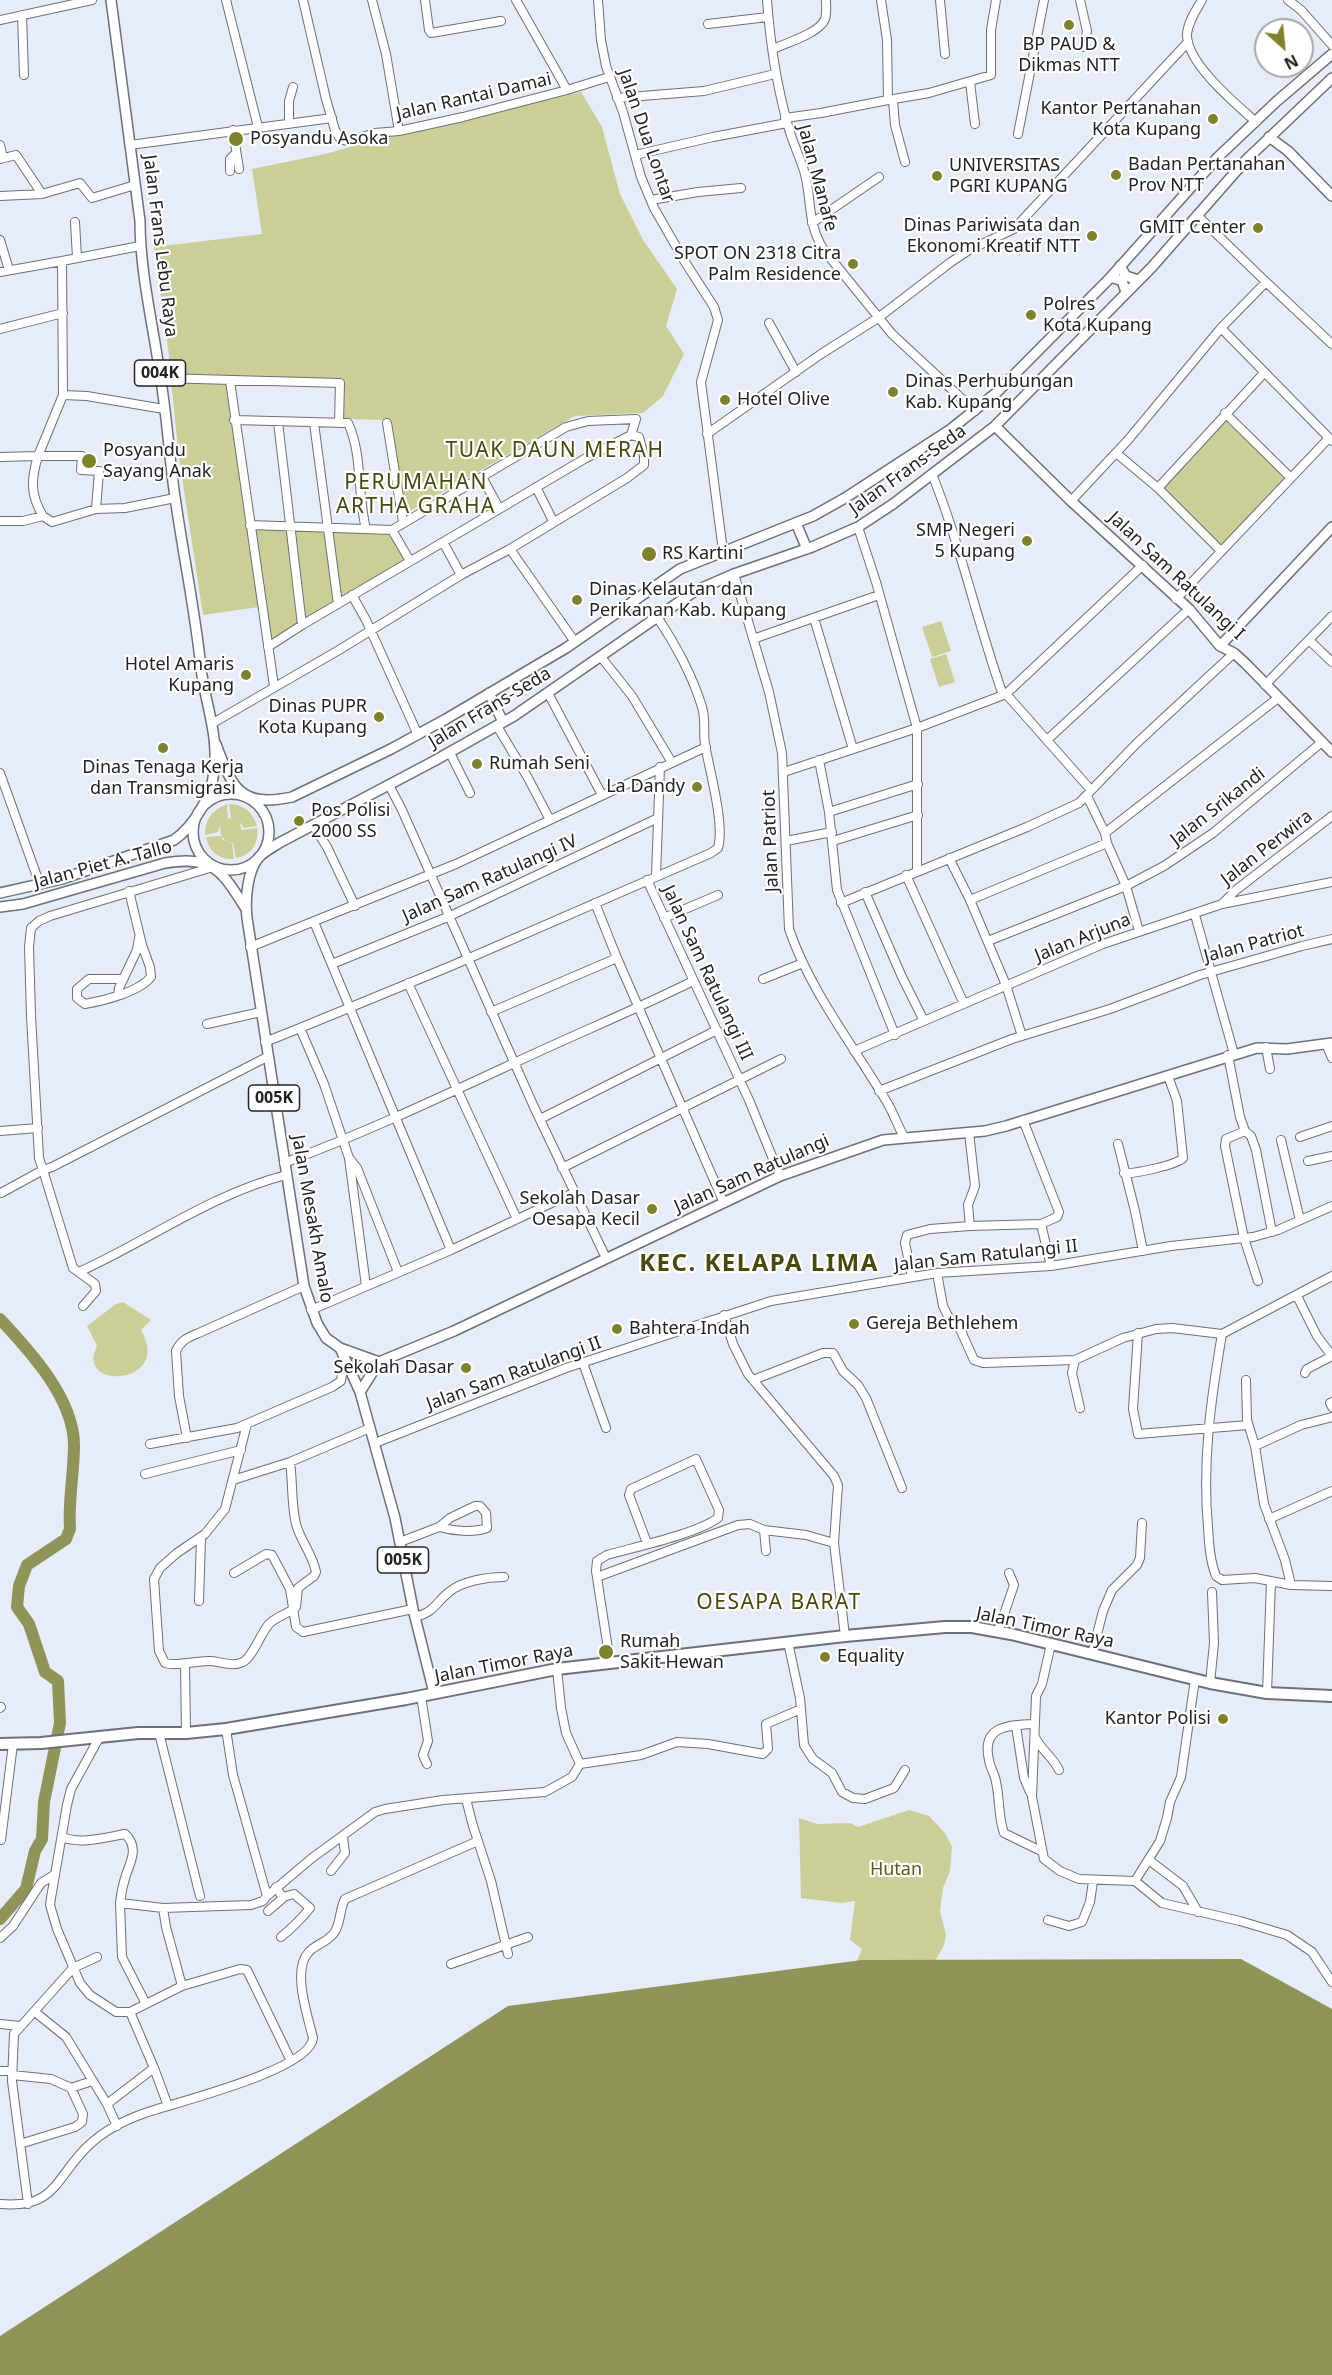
<!DOCTYPE html>
<style>
body{margin:0}
#map{position:relative;width:1332px;height:2375px;overflow:hidden;background:#e7ecf9;font-family:"Noto Sans",sans-serif}
canvas{display:block}
.north{position:absolute;left:1254px;top:18px;width:60px;height:60px;box-sizing:border-box;background:#fff;border:2px solid #a6a7a9;border-radius:50%;rotate:153deg;font-size:16px;font-weight:700;line-height:24px;text-align:center;color:#212327}
.north::after{content:'';display:block;margin:auto;width:21px;height:27px;background:#7e822d;clip-path:polygon(50% 0,100% 100%,50% 72%,0 100%)}
</style>
<div id="map">
<canvas width="1332" height="2375"></canvas>
<div class="north">N</div>
</div>
<script>
const g = document.querySelector('canvas').getContext('2d');
g.lineJoin = 'round';
function paint(path, color) { g.fillStyle = color; g.fill(path, 'evenodd'); }
function trace(path, color, width, dash) { g.strokeStyle = color; g.lineWidth = width; g.lineCap = dash ? 'butt' : 'round'; g.setLineDash(dash || []); g.stroke(path); }
function drawText(font, color, halo, rows, align = 'center') {
  g.font = font + ' "Noto Sans",sans-serif'; g.lineWidth = 4.5; g.setLineDash([]); g.textBaseline = 'middle'; g.strokeStyle = halo; g.fillStyle = color; for (const [text, x, y, turn = 0] of rows) {
    g.save(); g.translate(x, y); g.rotate((+turn || 0) * Math.PI / 180); g.textAlign = isNaN(turn) ? turn : align; if (halo) g.strokeText(text, 0, 0); g.fillText(text, 0, 0); g.restore();
  }
}
paint(new Path2D(`
 M581,92l21,35 18,67 23,46 34,49 -11,37 18,28 -21,42 -20,17 -68,3 -170,98 -16,-94 -46,-1 -1,-37 -170,-5 -18,-130 108,-13 -10,-65 73,-15 75,-21z
 M171,381l56,2 32,224 -56,8 -24,-157z
 M1222,417l63,61 -67,70 -61,-58z
 M252,527l138,5 15,29 -135,80z
 M941,621l10,30 -19,6 -10,-30z
 M946,654l9,28 -16,5 -9,-28z
 M227,804l1,15 3,-1 -2,-14c15,1 23,7 28,22l-13,2 -5,-7 3,9 15,-2c2,15 -5,27 -21,30l-3,-15 -7,-2 -5,-5 2,4 9,3 2,16c-15,1 -25,-7 -28,-22l15,-1 -1,-10 -2,6 -13,3c0,-16 7,-25 22,-31z
 M123,1302l28,18 -10,10c32,56 -67,61 -44,16l-10,-20 29,-22z
 M909,1810l20,6 15,16 8,14 -2,25 -7,17 -3,23 6,24 -2,10 -16,29h-77l11,-25 -12,-9 5,-39 -13,2 -41,-5 -2,-80 18,6 33,-1 8,4z`), '#cacf98');
paint(new Path2D(`
 M1241,1959l91,50v366h-1332v-39l508,-330 354,-46z`), '#8f9458');
trace(new Path2D(`
 M0,1319c30,32 74,80 74,126 0,28 -6,56 -4,84l-4,10 -39,26 -8,21 -2,21 12,17 16,48 13,9 2,42 -16,79 -2,37 -7,12 -9,38 -26,30`), '#8f9458', 12);
const minor = new Path2D(`
 M226,0l32,127
 M303,0l23,99 9,31 4,7 5,3 5,1 26,-8 24,-2 64,-14 104,-27
 M372,0l14,54 13,77
 M425,0l4,30 2,3 70,-12
 M516,0l51,90 42,-13
 M598,0l3,40 5,26 17,46 18,65 13,31 31,54 29,45 4,13 -17,62 22,169
 M767,0c3,41 9,82 20,122 4,18 13,34 18,52 7,29 2,47 18,75l69,85 83,77
 M940,0l5,54
 M1080,0l7,31 -3,16
 M1202,0c-6,10 -14,22 -15,34 -1,29 49,70 69,88
 M1288,0l13,10 31,35
 M22,15l2,60
 M0,20l92,-20
 M708,24l60,-7
 M773,49c13,-6 47,-16 52,-30 2,-6 1,-13 1,-19
 M970,82l5,42
 M617,98l87,-7 71,-17
 M888,100l41,-7 62,-18v-45l5,-30
 M893,100l2,25 10,37
 M785,118l36,-5 67,-13 -1,-60 -6,-40
 M289,124v-23l4,-14
 M233,130l6,39
 M1018,134l26,-134
 M0,145l3,13
 M130,145l202,-27
 M635,155l78,-18 74,-14
 M0,159l16,-4 26,39
 M230,171v-12l6,-6
 M0,196l42,-2 38,-11 12,15 43,-13
 M651,200l47,-8 43,-4
 M1197,215l69,67
 M75,222l2,36
 M812,223l67,-46
 M0,240l9,30
 M0,272l62,-11
 M769,323l27,49
 M1221,328l45,-46 66,62
 M0,329l63,-16
 M161,378l179,5 -1,40
 M230,381l44,305
 M63,395l-1,-134 78,-15
 M1225,413l65,64
 M234,420l114,3c15,32 9,71 18,106
 M278,422l24,203
 M314,423l24,181
 M387,423l16,99
 M707,434l114,-80 57,-36 73,-56 18,-12 45,-21 174,-187
 M1116,453l42,35 63,63
 M0,457l38,-1 25,-61 24,1 77,13
 M932,474c29,72 45,148 71,221
 M482,477l17,31
 M536,487l17,34
 M1158,488l106,-115
 M1071,501l57,-61 93,-112 111,113
 M43,516c-13,-21 -12,-37 -5,-60h44l-1,14 18,1 -3,38
 M0,521h23l20,-5 9,6 44,-13 29,-1 50,-10
 M250,525l142,5 174,-103 22,-6 48,-2 -5,16
 M858,527l18,55 41,146v143
 M392,530l18,31
 M443,542l18,33
 M510,549l65,93
 M734,574l35,118 13,61 7,176c22,64 65,117 99,175 6,11 10,22 16,33
 M352,595l14,25 52,115
 M1176,599l153,-161
 M814,618l39,131
 M753,639l126,-44
 M1309,640l23,22
 M601,657l31,39 39,65
 M1265,685l67,-69
 M548,693l54,102
 M1006,694l85,96
 M213,723l126,-73 122,-75 49,-26 117,-71 17,-13v-9l-5,-19 -8,-2 -45,23 -284,167 -34,22
 M497,726l31,52 22,42
 M1047,740l142,-131
 M450,753l20,40
 M819,760l10,52 8,78 58,145
 M784,772l133,-44 89,-34 137,-129
 M0,773l40,112
 M389,785l13,25 132,297 72,151
 M1087,796l18,37 2,10 19,43 13,45
 M829,812l89,-28
 M313,825l14,22 28,59
 M1105,833l173,-135
 M786,841l46,-9
 M833,841l85,-26
 M949,858l21,42
 M213,867l-163,49 -11,5 -8,7 -2,19 2,69 8,142 4,12 9,-3 215,-110
 M906,875l58,129
 M656,876l4,-109
 M647,880l102,220 31,76
 M865,892l37,85 22,44
 M595,903l22,55 107,245
 M841,903l186,-76 52,-24 58,-60 97,-90
 M1223,903l13,-13 96,-74
 M1195,915l39,139
 M664,918l54,-23
 M314,922l137,328
 M988,941l138,-55 38,-20 49,-33 109,-91
 M250,947l206,-83 250,-117
 M332,964l118,-48 208,-98
 M123,979h-34l-12,10v9l8,6c18,-3 54,-12 66,-27l-1,-10 -8,-22 -13,-54
 M763,979l40,-16
 M408,983l109,236
 M118,995l1,-7 18,-38 2,-12
 M491,1012l126,-54
 M207,1024l54,-12
 M1022,1036l-16,-51 -36,-85 137,-57
 M265,1042l35,-14
 M1326,1044l6,14
 M1266,1047l4,22
 M854,1051l249,-107 119,-40 110,-22
 M1228,1055l12,62 5,14 6,5 5,14 16,82
 M879,1091l133,-52 98,-30 90,-34 102,-29 30,-7
 M540,1119l177,-89
 M1023,1120l36,92 -2,5 -16,7
 M0,1131l38,-3
 M1245,1131l-19,8 -1,7 19,92 14,43
 M1300,1137l32,-11
 M1281,1140l19,80
 M1118,1144l17,67 8,40
 M350,1159l7,9 41,104
 M1308,1161l24,-5
 M284,1163c83,-31 163,-69 243,-106 56,-26 112,-49 166,-76
 M562,1168l219,-109
 M1124,1173c11,1 52,-8 59,-15l-6,-57 -9,-25
 M1,1193l42,-23 30,98 22,16 1,7 -13,15
 M970,1226l71,-2 10,42
 M81,1271c68,-31 131,-77 205,-96
 M937,1273l6,33 7,14 10,9 14,31 9,3 92,-3 48,-22 33,-9 16,-1 50,6 110,-58
 M912,1277l-7,-34 2,-8 23,-6 40,-3 -2,-21 7,-19 -6,-54
 M366,1286l-17,-128 -25,-74 -24,-56 151,-62 260,-113 7,-5c7,-24 -9,-79 -13,-104 -2,-13 1,-24 -3,-37 -9,-30 -27,-64 -45,-90
 M1297,1296l20,40 15,20
 M311,1310l140,-60 122,-57
 M724,1315l9,29 15,30 86,102 4,9 -4,58 11,93
 M1138,1333l-5,76 5,25 110,-9
 M1222,1334c-11,65 -20,127 -14,193 1,16 2,34 8,49l6,4 33,-2 36,7 41,1
 M1075,1360l-3,13 8,35
 M583,1363l23,65
 M1305,1373l2,-4 25,-13
 M753,1380l70,-27h10l10,18 15,14 8,13 36,90
 M1246,1380l1,40 8,26 9,58 21,56 6,25
 M1332,1402l-2,1 2,4
 M247,1424l-22,85 -20,25 -28,19 -17,15 -6,11 5,72 6,12c16,4 31,-3 46,-2 11,1 22,6 32,1 9,-4 18,-29 26,-38 8,-8 19,-10 27,-17l2,-19 16,-12 2,-4c-3,-17 -16,-32 -20,-48 -5,-21 -3,-41 -6,-62
 M187,1438l-8,-42 -3,-45c5,-12 14,-14 25,-19l103,-46
 M375,1443l191,-75 205,-67 166,-28 114,-7 120,-20 82,-9 25,-7 54,-24
 M150,1444l87,-16 95,-41 9,-6 3,-20
 M1255,1446l46,-21 31,-8
 M145,1474l96,-24
 M233,1480l57,-18 80,-34
 M1269,1519l63,-28
 M400,1542l39,-15 11,-9 25,-12h5l6,7 1,15c-14,5 -34,3 -48,-1
 M766,1551l-2,-21 42,5 28,8
 M234,1573l32,-19 6,1 18,34 6,38 7,5 110,-23
 M597,1577l141,-52 12,-1 14,6
 M199,1601l2,-63
 M415,1617c20,-5 20,-14 34,-25 13,-11 38,-15 55,-15
 M998,1632l16,-47 -5,-12
 M788,1642l12,56 4,47 9,14 19,14 10,19 11,6 12,1 29,-11 11,-18
 M1051,1644l-9,40 -6,12 -4,101 12,62 16,12 19,8 56,2 27,22 78,18 47,14 25,17 20,30
 M1092,1654l11,-43 9,-21 25,-25 3,-7 2,-35
 M610,1662l-14,-91 1,-10 10,-6c28,-8 89,-21 111,-37l1,-8 -23,-51 -65,30 -2,6 18,48
 M185,1664l1,69
 M1210,1683l4,-40 -2,-51
 M1267,1693l4,-112
 M421,1696l7,45 -5,14 4,9
 M0,1708l1,-1
 M1034,1724c-26,1 -53,2 -45,36 1,8 6,14 7,22 4,17 2,35 8,51l37,18
 M1016,1726l8,52 6,14
 M159,1733l41,163
 M1035,1737c6,13 18,20 24,33
 M99,1738l-28,51 -4,16 -16,93 -1,7 7,24 23,54 10,12 26,17h14l52,-26 -16,-59 -3,-19
 M580,1764l61,-9 36,-13 31,2 55,10 5,-5 -2,-25 35,-15
 M466,1799l7,27 18,55 17,73
 M62,1837c19,8 45,0 63,-3 14,13 6,27 1,41 -3,9 -5,19 -6,28l43,5 88,-3 12,-4 4,-5 -34,-121 -7,-46
 M1,1840l12,-96
 M1149,1860l34,26 15,26
 M331,1871l14,-18 -2,-16
 M1135,1881l25,-40 7,-23 3,-16 11,-25 14,-98
 M267,1896l45,-38 63,-46 10,-3 58,-9 102,-8 27,-15 8,-13 -14,-31 -5,-25 -4,-39
 M120,1903l2,54 24,47
 M268,1911l15,-13 -7,-11
 M1048,1920l21,6 13,-4 8,-20 3,-21
 M281,1937c11,-9 21,-19 29,-29l-16,-14 -11,3
 M0,1938l13,-12 28,-43 13,-8
 M451,1964l77,-27
 M182,1986l58,-17 7,1 44,91
 M35,2012l31,25 41,67 47,-36 -24,-56
 M0,2024l20,2
 M154,2068l14,38
 M0,2071h12
 M12,2075l39,4 20,9 21,-7
 M107,2104l10,22
 M20,2144l55,-17 7,-5 1,-8 -12,-26
 M0,2204c57,5 54,-26 89,-59 16,-15 36,-25 56,-32 28,-10 166,-43 168,-75 -5,-21 -21,-67 -5,-85 7,-9 19,-10 26,-20 7,-9 5,-23 11,-34l133,-58
 M28,2204l-16,-123 2,-47 59,-66 24,-11`);
const major = new Path2D(`
 M1269,137l19,14 44,45
 M1120,266l6,10 12,4
 M1110,278h4l8,3 4,11
 M995,426l76,75 118,108 31,37 14,7 12,11 86,88
 M796,523l11,26
 M1220,646l112,-119
 M489,693l14,29
 M216,744c16,44 24,64 76,53l99,-48 55,-30 120,-71 114,-79 133,-53 32,-18 106,-69 45,-36 114,-115 108,-121 59,-56 55,-47
 M193 832a38 38 0 1 1 76 0a38 38 0 1 1-76 0Z
 M0,893l62,-14 112,-39c20,-14 38,-44 40,-69 5,-36 -9,-68 -13,-103 -6,-58 -18,-114 -26,-171 -6,-41 -8,-82 -15,-122 -7,-51 -20,-102 -20,-154l-29,-221
 M0,907l23,-3 142,-41c48,-8 57,8 81,46
 M340,1348l39,14
 M360,1392l19,-30 75,-31 326,-155 103,-36 102,-9 21,-5 251,-78 30,1 45,-6
 M434,1693l-21,-84 -18,-91 -35,-126 -20,-44 -14,-10 -9,-15 -13,-37 -57,-368c-2,-18 0,-47 12,-61 5,-5 14,-10 20,-14l155,-82 80,-45 181,-125 39,-17 78,-27 46,-20 35,-23 102,-78 157,-159 94,-107 86,-82`);
const highway = new Path2D(`
 M0,1744l41,-1 97,-10h48l40,-4 180,-30 151,-30 288,-33 100,-9h27l39,7 199,49 57,10 65,3`);
trace(minor, '#6b707a', 10);
trace(major, '#6b707a', 12);
trace(highway, '#6b707a', 14);
trace(minor, '#fff', 8);
trace(major, '#fff', 9);
trace(highway, '#fff', 10);
for (const [x, y, r, color] of [
 [1069,25,6,"#7e822d"],
 [1213,119,6,"#7e822d"],
 [236,139,8,"#7e822d"],
 [1116,175,6,"#7e822d"],
 [937,176,6,"#7e822d"],
 [1258,228,6,"#7e822d"],
 [1092,236,6,"#7e822d"],
 [853,264,6,"#7e822d"],
 [1031,315,6,"#7e822d"],
 [893,392,6,"#7e822d"],
 [725,400,6,"#7e822d"],
 [89,461,8,"#7e822d"],
 [1027,541,6,"#7e822d"],
 [649,554,8,"#7e822d"],
 [577,600,6,"#7e822d"],
 [246,675,6,"#7e822d"],
 [379,717,6,"#7e822d"],
 [163,748,6,"#7e822d"],
 [477,764,6,"#7e822d"],
 [697,787,6,"#7e822d"],
 [299,821,6,"#7e822d"],
 [652,1209,6,"#7e822d"],
 [854,1324,6,"#7e822d"],
 [617,1329,6,"#7e822d"],
 [466,1368,6,"#7e822d"],
 [606,1652,8,"#7e822d"],
 [825,1657,6,"#7e822d"],
 [1223,1719,6,"#7e822d"]
]) { const dot = new Path2D(); dot.arc(x, y, r, 0, 2 * Math.PI); g.fillStyle = color; g.fill(dot); trace(dot, '#fff', 2); }
for (const [x, y, w] of [
 [160,373,51],
 [274,1098,51],
 [403,1560,51]
]) { const box = new Path2D(); box.roundRect(x - w / 2, y - 13, w, 26, 4.5); g.fillStyle = '#fff'; g.fill(box); trace(box, '#212327', 1.5); }
drawText('bold 16px', '#212327', null, [
 ["004K",160,373],
 ["005K",274,1098],
 ["005K",403,1560]
]);
drawText('18px', '#212327', '#fff', [
 ["BP PAUD &",1069,45,"center"],
 ["Dikmas NTT",1069,66,"center"],
 ["Kantor Pertanahan",1201,109,"right"],
 ["Kota Kupang",1201,130,"right"],
 ["Posyandu Asoka",250,139],
 ["Badan Pertanahan",1128,165],
 ["Prov NTT",1128,186],
 ["UNIVERSITAS",949,166],
 ["PGRI KUPANG",949,187],
 ["Dinas Pariwisata dan",1080,226,"right"],
 ["Ekonomi Kreatif NTT",1080,247,"right"],
 ["GMIT Center",1246,228,"right"],
 ["SPOT ON 2318 Citra",841,254,"right"],
 ["Palm Residence",841,275,"right"],
 ["Polres",1043,305],
 ["Kota Kupang",1043,326],
 ["Dinas Perhubungan",905,382],
 ["Kab. Kupang",905,403],
 ["Hotel Olive",737,400],
 ["Posyandu",103,451],
 ["Sayang Anak",103,472],
 ["SMP Negeri",1015,531,"right"],
 ["5 Kupang",1015,552,"right"],
 ["RS Kartini",662,554],
 ["Dinas Kelautan dan",589,590],
 ["Perikanan Kab. Kupang",589,611],
 ["Hotel Amaris",234,665,"right"],
 ["Kupang",234,686,"right"],
 ["Dinas PUPR",367,707,"right"],
 ["Kota Kupang",367,728,"right"],
 ["Rumah Seni",489,764],
 ["Dinas Tenaga Kerja",163,768,"center"],
 ["dan Transmigrasi",163,789,"center"],
 ["La Dandy",685,787,"right"],
 ["Pos Polisi",311,811],
 ["2000 SS",311,832],
 ["Sekolah Dasar",640,1199,"right"],
 ["Oesapa Kecil",640,1220,"right"],
 ["Gereja Bethlehem",866,1324],
 ["Bahtera Indah",629,1329],
 ["Sekolah Dasar",454,1368,"right"],
 ["Rumah",620,1642],
 ["Sakit Hewan",620,1663],
 ["Equality",837,1657],
 ["Kantor Polisi",1211,1719,"right"]
], 'left');
drawText('18px', '#212327', '#fff', [
 ["Jalan Rantai Damai",474,97,-13],
 ["Jalan Dua Lontar",646,136,71],
 ["Jalan Manafe",817,178,75],
 ["Jalan Frans Lebu Raya",160,246,83],
 ["Jalan Frans-Seda",908,470,-36],
 ["Jalan Sam Ratulangi I",1176,576,43],
 ["Jalan Frans-Seda",490,708,-31],
 ["Jalan Srikandi",1218,807,-38],
 ["Jalan Patriot",771,841,-92],
 ["Jalan Perwira",1267,848,-38],
 ["Jalan Piet A. Tallo",103,865,-15],
 ["Jalan Sam Ratulangi IV",490,879,-24],
 ["Jalan Arjuna",1083,938,-22],
 ["Jalan Patriot",1254,944,-15],
 ["Jalan Sam Ratulangi III",707,973,65],
 ["Jalan Sam Ratulangi",752,1174,-24],
 ["Jalan Mesakh Amalo",312,1219,80],
 ["Jalan Sam Ratulangi II",986,1256,-6],
 ["Jalan Sam Ratulangi II",514,1374,-20],
 ["Jalan Timor Raya",1045,1628,12],
 ["Jalan Timor Raya",504,1664,-11]
]);
drawText('18px', '#585b16', '#fff', [
 ["Hutan",896,1870]
]);
g.letterSpacing = '1.5px';
drawText('21px', '#474a0c', '#fff', [
 ["TUAK DAUN MERAH",555,451],
 ["PERUMAHAN",416,483],
 ["ARTHA GRAHA",416,507],
 ["OESAPA BARAT",779,1603]
]);
g.letterSpacing = '0px';
g.letterSpacing = '1.5px';
drawText('bold 24px', '#474a0c', '#fff', [
 ["KEC. KELAPA LIMA",759,1264]
]);
g.letterSpacing = '0px';
</script>
